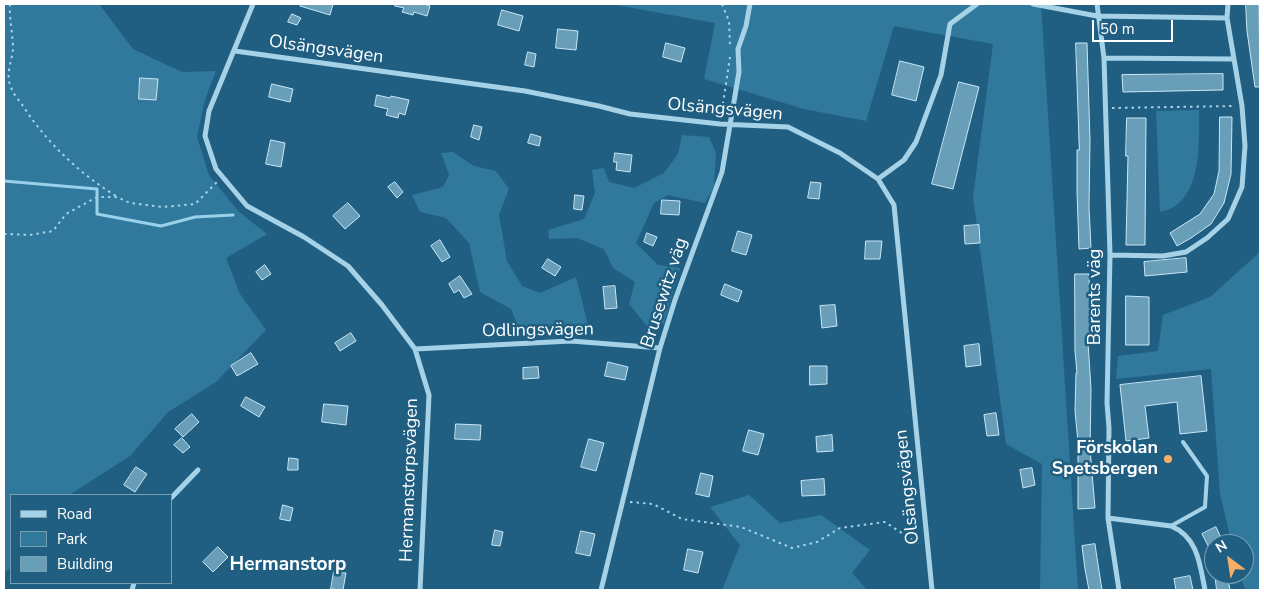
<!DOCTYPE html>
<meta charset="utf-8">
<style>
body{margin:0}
#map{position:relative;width:1264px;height:594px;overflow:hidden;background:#205f81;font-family:"Nunito Sans",sans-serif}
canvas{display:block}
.frame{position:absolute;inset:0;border:5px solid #fff;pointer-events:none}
.legend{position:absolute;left:10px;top:494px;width:162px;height:90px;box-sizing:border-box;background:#205f81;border:1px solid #799fb3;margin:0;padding:6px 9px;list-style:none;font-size:15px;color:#fff}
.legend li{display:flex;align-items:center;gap:10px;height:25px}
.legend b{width:25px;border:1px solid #799fb3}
.north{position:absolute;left:1204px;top:534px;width:50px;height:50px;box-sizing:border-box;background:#205f81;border:1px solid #799fb3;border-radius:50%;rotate:329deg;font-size:14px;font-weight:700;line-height:20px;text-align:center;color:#fff}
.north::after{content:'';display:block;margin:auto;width:18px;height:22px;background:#f6ae66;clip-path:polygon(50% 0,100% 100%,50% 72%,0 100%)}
.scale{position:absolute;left:1092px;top:20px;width:81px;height:22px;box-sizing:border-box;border:2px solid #fff;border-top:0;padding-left:6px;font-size:15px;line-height:18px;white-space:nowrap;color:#fff;-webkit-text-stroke:4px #205f81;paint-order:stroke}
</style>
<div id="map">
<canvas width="1264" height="594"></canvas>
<div class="frame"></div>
<ul class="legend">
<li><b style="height:6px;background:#a6d2e8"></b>Road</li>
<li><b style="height:14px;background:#30799d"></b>Park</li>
<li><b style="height:14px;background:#699eb9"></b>Building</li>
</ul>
<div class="north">N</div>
<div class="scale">50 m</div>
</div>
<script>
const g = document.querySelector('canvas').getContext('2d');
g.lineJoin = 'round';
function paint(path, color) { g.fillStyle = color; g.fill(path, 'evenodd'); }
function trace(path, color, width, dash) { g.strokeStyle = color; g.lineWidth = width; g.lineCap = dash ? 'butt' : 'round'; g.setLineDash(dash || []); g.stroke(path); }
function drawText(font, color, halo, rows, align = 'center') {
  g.font = font + ' "Nunito Sans",sans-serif'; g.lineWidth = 5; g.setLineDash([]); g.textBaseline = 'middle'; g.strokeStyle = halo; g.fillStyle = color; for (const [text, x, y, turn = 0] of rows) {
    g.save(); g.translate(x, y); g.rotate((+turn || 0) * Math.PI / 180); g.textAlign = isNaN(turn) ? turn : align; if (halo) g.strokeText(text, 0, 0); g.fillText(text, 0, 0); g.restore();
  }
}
paint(new Path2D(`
 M4,4h95l34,45 49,23 34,-1 -11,29 -8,37 12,38 29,36 29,23 -41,24 14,36 26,36 -50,52 -48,30 -38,44 -61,39h-58v73l-7,4z
 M611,4h430l37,586h-38l2,-126 -36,-20 -33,-247 20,-153 -99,-18 -28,95 -62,-12 -100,-30 11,-56z
 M1199,110c0,29 3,79 -25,97 -4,2 -10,4 -14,5l-4,-101z
 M682,135l27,2 7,16 -2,34 -9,16 -37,-8 -14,8 -18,40 22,22 22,3 -16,55 -11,10 -24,-29 6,-22 -22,-14 -9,-19 -27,-11 -28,1 -1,-9 36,-11 11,-26 -3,-23 12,-2 5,14 25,6 30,-15 14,-19z
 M453,152l21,14 22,5 13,18 -10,26 8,46 15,25 18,7 36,-16 12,48 -12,11 -54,-1 -11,-26 -31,-17 -11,-49 -23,-25 -26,-6 -8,-17 31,-8 6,-12 -8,-22z
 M1260,252v338h-15l-5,-16h4v-30h-12l-12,-50 -9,-125 -95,10 2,-23 40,-5 5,-36 47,-18z
 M749,495l31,28 41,-8 49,35 -18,23 15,17h-145l18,-45 -30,-38z`), '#30799d');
trace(new Path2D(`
 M4,181l93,8v25l64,12 34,-9 38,-2`), '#99d0ea', 3);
const building = new Path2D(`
 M301,4h32l-3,11 -30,-9z
 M396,4h28l6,2 -3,10 -13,-4 -1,3 -11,-3 2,-4 -9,-2z
 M1246,4h13l1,83h-5l-8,-56z
 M502,10l21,6 -4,15 -21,-6z
 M292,14l9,4 -4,7 -9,-3z
 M558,29l20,2 -2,19 -20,-2z
 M666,43l19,5 -4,14 -18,-5z
 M1076,43h11l3,97 -1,67 2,41 -12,1 -2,-57v-42h2z
 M528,52l8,2 -2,13 -9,-2z
 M900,61l24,6 -8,34 -24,-6z
 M1223,74v16l-100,2 -1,-17z
 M140,78l18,1 -2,21 -17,-1z
 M959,82l20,5 -26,102 -21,-5z
 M272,84l21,5 -3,13 -21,-5z
 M377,95l13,3 1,-2 18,4 -4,15 -6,-2 -1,5 -12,-3 2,-6 -13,-3z
 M1220,117h12l-1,57 -7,29 -13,21 -20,14 -14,8 -7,-13 30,-19 14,-20 5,-23z
 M1127,118h19l-1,127h-19l2,-89h-2z
 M474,125l8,2 -3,13 -8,-3z
 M531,134l10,3 -2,9 -11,-3z
 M271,140l14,3 -4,24 -15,-3z
 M615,153l17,2 -2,17 -14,-2 1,-8h-3z
 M395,182l8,10 -6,6 -9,-11z
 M811,182l10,1 -2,16 -11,-1z
 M575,195l9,1 -2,14 -8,-1z
 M662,200l18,1 -1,14 -18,-1z
 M348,203l12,13 -15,13 -12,-13z
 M979,225l1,18 -15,1 -1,-18z
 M738,231l14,4 -6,20 -14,-4z
 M647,233l10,4 -4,9 -9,-4z
 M440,240l10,17 -8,5 -11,-16z
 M866,241h16l-2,18h-15z
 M1186,258l1,14 -42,4 -1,-14z
 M548,259l13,8 -6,9 -13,-8z
 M265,265l6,9 -9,6 -6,-8z
 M1075,274h14l2,68h-3l3,47 -1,60 5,59 -17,1v-67l-3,-31 1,-38h1l-2,-22z
 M460,276l12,18 -8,4 -5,-8 -5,3 -5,-9z
 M725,284l17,7 -4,11 -17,-7z
 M615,286l2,22 -12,1 -2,-22z
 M1126,296l23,1v48h-23z
 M835,305l2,21 -15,2 -2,-22z
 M351,333l5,8 -16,10 -5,-8z
 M979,344l2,21 -15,2 -2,-21z
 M251,353l7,11 -21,12 -6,-10z
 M608,362l20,5 -3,13 -20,-4z
 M810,366h17v18l-17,1z
 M538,367l1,11 -16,1v-11z
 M1201,376l6,55 -27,3 -3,-32 -32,4 4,32 -23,3 -6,-56z
 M246,397l19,10 -6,10 -18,-11z
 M324,404l24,2 -2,19 -24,-3z
 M996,413l3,22 -12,1 -3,-21z
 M192,414l7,8 -16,15 -8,-8z
 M456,424l25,1 -1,15 -25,-1z
 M749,430l15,4 -6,21 -15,-4z
 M832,435l1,16 -16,1 -1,-15z
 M182,438l8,9 -7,6 -9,-8z
 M589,439l15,4 -8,28 -15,-4z
 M289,458l9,1v11h-10z
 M136,467l11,7 -12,18 -11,-7z
 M1032,468l3,17 -12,3 -3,-18z
 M701,473l12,3 -4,21 -13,-3z
 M824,479l1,16 -23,1 -1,-15z
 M283,505l10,3 -3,13 -10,-2z
 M1216,527l8,17h-10v13l-12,-23z
 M495,530l8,2 -3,14 -8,-1z
 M581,531l14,3 -5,22 -14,-3z
 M1095,544l2,14 5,32h-13l-4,-21 -3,-23z
 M218,547l10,10 -15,15 -10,-10z
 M688,549l15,3 -5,21 -14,-3z
 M334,572l12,1 -3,17 -12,-1z
 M1215,574h12l3,16h-13z
 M1190,576l3,14h-17l-2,-11z`);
paint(building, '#699eb9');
trace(building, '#c9e7f6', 1);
trace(new Path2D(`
 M10,4c-1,15 3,30 3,45 -1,12 -8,26 -2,38 2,7 8,13 12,19 24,37 56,67 93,90
 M722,4l7,17 1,24
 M1112,108l123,-2
 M721,117l9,-60
 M4,234l26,1 23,-4 13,-17 31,-17h20l13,6 33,4 32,-3 22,-22
 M630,502l23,2 29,15 59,8 51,21 25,-6 23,-14 45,-6 32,21h3`), '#a6d2e8', 2, [2.5, 4]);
trace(new Path2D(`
 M1171,526l34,-19 2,-31 -24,-34`), '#a6d2e8', 4);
trace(new Path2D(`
 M253,4l-44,107 -4,25 11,33 31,37 57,31 44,29 34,39 33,44 14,46 -9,195
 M1033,4l64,12 130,2
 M1097,4l7,54 6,197 -3,148 2,25 -1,90 11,72
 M235,51l290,40 74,15 31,8 90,10 68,3 52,26 38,26 16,26 38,385
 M1104,58l129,1
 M878,179l26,-19 12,-18 25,-67 9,-51 27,-20
 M1110,255l53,1 23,-4 21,-14 21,-19 14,-32 3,-41 -3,-40 -15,-88 1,-14
 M415,349l156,-8 89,7
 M171,498l27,-28
 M1108,518l63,8c27,11 29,39 34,64
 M132,590l2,-7
 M601,590l59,-242 15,-48 47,-128 17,-100 -1,-23 8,-23 4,-22`), '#a6d2e8', 5);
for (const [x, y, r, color] of [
 [1168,459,5,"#f6ae66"]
]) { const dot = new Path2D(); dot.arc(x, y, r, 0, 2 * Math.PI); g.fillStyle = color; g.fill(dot); trace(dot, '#205f81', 2); }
drawText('18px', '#fff', '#205f81', [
 ["Olsängsvägen",326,50,8],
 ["Olsängsvägen",725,110,5],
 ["Brusewitz väg",665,293,-72],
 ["Barents väg",1096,297,-90],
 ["Odlingsvägen",538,331,-1],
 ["Hermanstorpsvägen",410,480,-88],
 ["Olsängsvägen",908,487,-96]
]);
drawText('bold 18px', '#fff', '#205f81', [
 ["Förskolan",1158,449],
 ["Spetsbergen",1158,470]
], 'right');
drawText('bold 19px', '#fff', '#205f81', [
 ["Hermanstorp",288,565]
]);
</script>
